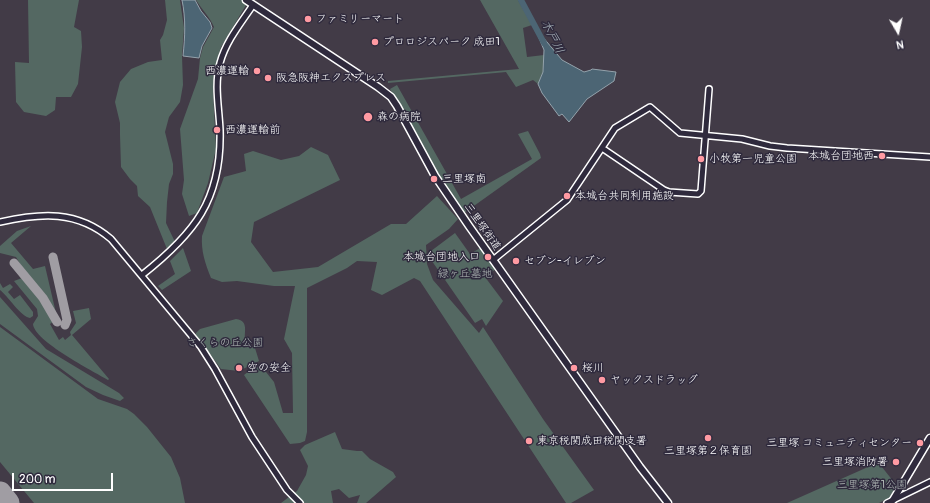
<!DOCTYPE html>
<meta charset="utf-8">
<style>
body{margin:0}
#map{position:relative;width:930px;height:503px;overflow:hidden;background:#423b47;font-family:Pangolin,sans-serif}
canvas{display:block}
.north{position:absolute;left:878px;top:12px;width:40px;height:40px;-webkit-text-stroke:3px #2f2a3d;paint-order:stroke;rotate:171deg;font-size:11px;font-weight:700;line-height:16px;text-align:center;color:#fff}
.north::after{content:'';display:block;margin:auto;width:14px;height:18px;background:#fff;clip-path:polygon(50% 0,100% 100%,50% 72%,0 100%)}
.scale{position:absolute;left:12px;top:473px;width:101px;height:18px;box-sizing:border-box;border:2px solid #fff;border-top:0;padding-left:5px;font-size:12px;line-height:14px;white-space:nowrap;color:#fff;-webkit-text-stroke:3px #2f2a3d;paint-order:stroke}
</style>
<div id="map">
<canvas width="930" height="503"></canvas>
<div class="north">N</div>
<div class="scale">200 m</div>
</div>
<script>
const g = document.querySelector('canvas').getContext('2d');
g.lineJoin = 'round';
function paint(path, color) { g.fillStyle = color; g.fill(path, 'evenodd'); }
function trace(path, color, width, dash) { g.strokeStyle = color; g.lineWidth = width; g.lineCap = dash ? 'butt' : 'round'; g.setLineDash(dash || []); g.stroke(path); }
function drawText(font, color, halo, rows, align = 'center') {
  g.font = font + ' Pangolin,"Klee One",sans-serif'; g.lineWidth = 3; g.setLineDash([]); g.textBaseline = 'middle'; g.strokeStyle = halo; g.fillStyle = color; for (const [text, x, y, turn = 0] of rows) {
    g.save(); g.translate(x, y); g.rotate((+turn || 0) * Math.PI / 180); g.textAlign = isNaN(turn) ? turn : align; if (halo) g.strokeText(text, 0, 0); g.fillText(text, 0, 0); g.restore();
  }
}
paint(new Path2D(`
 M28,0h51l-5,27 7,4 1,16 -4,37 -7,13h-15l-1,13 -9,6 -22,-4 -8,-10 -1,-40 14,1z
 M165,0h15l4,28 -2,28 1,29 -3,17 -11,15 -4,15 8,32v10l-4,10 -2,18 -1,21 9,19 -8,7 -17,-42 -12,-11 -1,-10 -7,-7 -9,-12 -1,-32v-12l-5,-21 5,-20 11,-13 17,-7 14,-2 -2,-20 3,-5 4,-15z
 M196,0h53l-28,47 -7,25 -1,18 3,59 -8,34 -11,30 -8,3 -7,-22 2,-14 -4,-51 18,-50 2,-21 3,-11 11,-20c-4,-10 -12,-17 -18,-27z
 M480,0h38l14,25 -9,3 4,29 17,-2 -1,17 -5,12 -5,-4 -17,7 -10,-15 -118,11v-2l131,-12z
 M397,85l64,114 71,-40 -14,-25 10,-3 12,23 1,4 -77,55 -25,-36 -49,-88z
 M311,147l17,8 12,25 -86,42 -3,20 22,30 45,-5 73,-43h15l31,-28 21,23 -9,10 -23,16 1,19 6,16 46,53 4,-6 60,92 51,71 -23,13h-5l-146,-222 -6,-3 -32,17 -11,-5 6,-28 -20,-1 -10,7 -40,20v144l-2,9 -5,2 -10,1 -46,-69 10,-8h8l12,15 9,31h10l-1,-60 -8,-14 11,-53h-21l-37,-5 -15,1 -11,-4c-6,-15 -10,-27 -9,-42l22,-59 22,-6 -2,-17 9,-3 28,9 18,-4z
 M31,226l-20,17 22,26 12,-3 11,47 -9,-16 -24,-28 -7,-12 -16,-4v-7l17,-15z
 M455,233l15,21 12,-7 14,22 -11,8 18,24 -17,25 -4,-7 -7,4 -48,-69z
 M183,248l8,23 -29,19 -4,-4 17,-12 -5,-13z
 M22,278l17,21 14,23 -3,2 9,16 4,-3 2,3 6,-5 -1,-3 6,-9 -3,-12 16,-3 2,11 -19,16 37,44 -1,1c-15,-9 -74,-39 -75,-56l5,-8 -1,-7 -23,-28z
 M0,283l3,5 7,-4 3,3 -5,5 6,7 6,-4 13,17v4l-3,2c-9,-1 -22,-22 -30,-28z
 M0,297l46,52 73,44 5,5 -4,3 -17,-6 -17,-8 -86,-63z
 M236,319c15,2 6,16 10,25l9,4 4,13 -20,10 -18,-2 -25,-34v-2l4,-4z
 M0,327l98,72 29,10 7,5 13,13 24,30 9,21 5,25h-151l-34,-41z
 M335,432l7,17 15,2h5l8,8 23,13 3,5 -30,26h-9l3,-8 -11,3 -10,-9 -8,2 2,12h-52l16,-12 9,-16 2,-9 -8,-16 5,-5z
 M878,462l19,24 -8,12 -10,5h-92l81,-36z`), '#546862');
const water = new Path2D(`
 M182,0h13l6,11 9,11 2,6 -10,18 -3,12 -16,-2c2,-19 3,-37 -1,-56z
 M542,36l20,24 22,12 7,-2 1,-1 24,3 -2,9 -27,18 -18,23 -7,-8 -3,2 -17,-23 -4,-9 5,-12 1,-22 -5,-12z`);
paint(water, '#4c6574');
trace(water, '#94a3ac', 1);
trace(new Path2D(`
 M521,0l23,43`), '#4c6574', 6);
trace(new Path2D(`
 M53,257l14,63 -2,5
 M14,263l29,35 14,24
 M0,493l1,1`), '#a09da3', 9);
trace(new Path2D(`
 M0,493l8,10`), '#a09da3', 23);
const secondary = new Path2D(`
 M602,148l62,42 5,2 29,2 3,-3 8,-102
 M0,222c41,-9 77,-12 111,17l90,108 14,22 37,68 35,53 13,13
 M493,260l74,-60 48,-72 35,-21 30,26 62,6 28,7 17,2 143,9
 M142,275c52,-41 80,-75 78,-145 -1,-23 -6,-45 0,-67 6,-22 21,-40 33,-58
 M887,503l43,-21`);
const primary = new Path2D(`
 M246,0l132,87 13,10 6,9 38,70 34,50 171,241 28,36
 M893,500l37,-62`);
trace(secondary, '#fff', 8);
trace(primary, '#fff', 9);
trace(secondary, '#2f2a3d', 5);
trace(primary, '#2f2a3d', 6);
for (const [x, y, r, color] of [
 [308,19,4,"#ff9aa2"],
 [375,42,4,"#ff9aa2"],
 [257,71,4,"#ff9aa2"],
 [268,78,4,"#ff9aa2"],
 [368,117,5,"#ff9aa2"],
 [217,130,4,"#ff9aa2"],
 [882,156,4,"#ff9aa2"],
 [701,159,4,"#ff9aa2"],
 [434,179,4,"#ff9aa2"],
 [567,196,4,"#ff9aa2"],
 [488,257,4,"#ff9aa2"],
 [516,261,4,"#ff9aa2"],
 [239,368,4,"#ff9aa2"],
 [574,368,4,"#ff9aa2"],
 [602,380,4,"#ff9aa2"],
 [708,438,4,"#ff9aa2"],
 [529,441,4,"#ff9aa2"],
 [920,443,4,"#ff9aa2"],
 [896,462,4,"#ff9aa2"]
]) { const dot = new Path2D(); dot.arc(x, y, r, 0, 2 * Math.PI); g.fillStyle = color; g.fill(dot); trace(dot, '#2f2a3d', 1.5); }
drawText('11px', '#fff', '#2f2a3d', [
 ["ファミリーマート",316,19],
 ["プロロジスパーク 成田1",383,42],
 ["西濃運輸",249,71,"right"],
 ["阪急阪神エクスプレス",276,78],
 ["森の病院",377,117],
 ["西濃運輸前",225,130],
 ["本城台団地西",874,156,"right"],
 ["小牧第一児童公園",709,159],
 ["三里塚南",442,179],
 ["本城台共同利用施設",575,196],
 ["本城台団地入口",480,257,"right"],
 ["セブン-イレブン",524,261],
 ["空の安全",247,368],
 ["桜川",582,368],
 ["ヤックスドラッグ",610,380],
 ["東京税関成田税関支署",537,441],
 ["三里塚 コミュニティセンター",912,443,"right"],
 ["三里塚第２保育園",708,451,"center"],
 ["三里塚消防署",888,462,"right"]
], 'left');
drawText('11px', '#fff', '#2f2a3d', [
 ["三里塚街道",482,227,55]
]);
drawText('11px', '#b2bbb8', '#2f2a3d', [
 ["緑ヶ丘墓地",465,274],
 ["さくらの丘公園",225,343],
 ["三里塚第1公園",872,485]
]);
drawText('italic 12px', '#aebac0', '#2f2a3d', [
 ["木戸川",552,37,63]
]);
</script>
